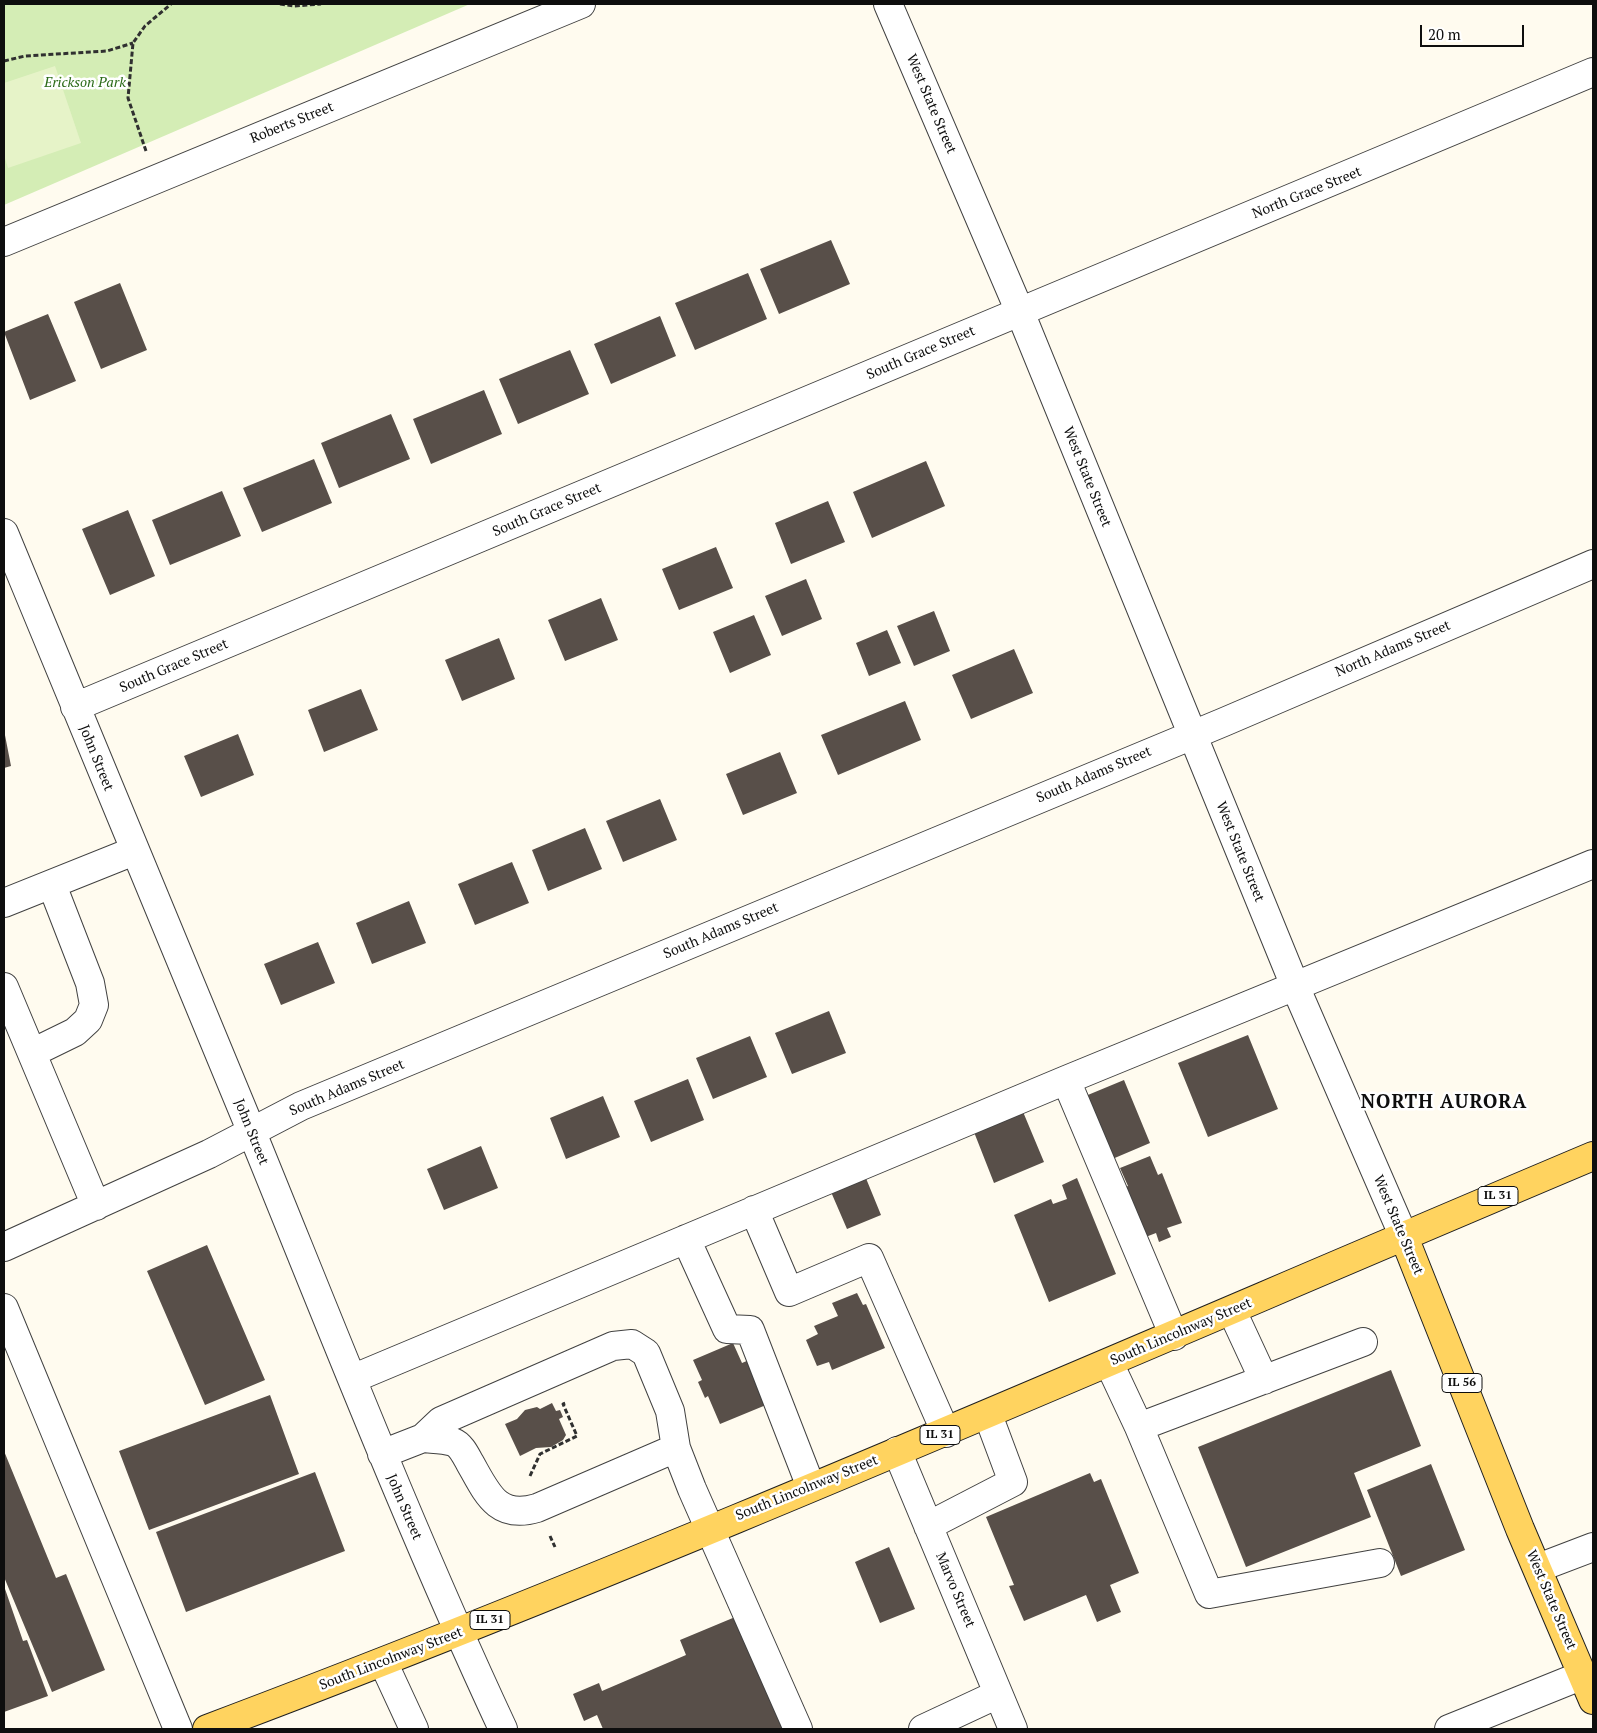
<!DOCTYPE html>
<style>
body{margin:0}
#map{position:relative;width:1597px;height:1733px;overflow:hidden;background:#fffbef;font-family:"PT Serif",serif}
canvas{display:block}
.frame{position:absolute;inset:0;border:5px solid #0e0e0e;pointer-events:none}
.scale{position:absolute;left:1420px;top:25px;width:104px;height:22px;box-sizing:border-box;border:2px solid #0e0e0e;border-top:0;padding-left:6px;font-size:15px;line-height:18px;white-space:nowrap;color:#0e0e0e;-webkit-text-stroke:4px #fff;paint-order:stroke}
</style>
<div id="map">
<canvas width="1597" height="1733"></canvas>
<div class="frame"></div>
<div class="scale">20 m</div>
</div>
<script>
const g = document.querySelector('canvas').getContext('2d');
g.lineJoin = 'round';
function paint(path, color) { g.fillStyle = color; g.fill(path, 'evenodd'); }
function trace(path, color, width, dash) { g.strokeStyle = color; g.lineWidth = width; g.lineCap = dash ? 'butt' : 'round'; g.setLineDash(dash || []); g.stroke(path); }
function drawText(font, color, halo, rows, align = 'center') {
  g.font = font + ' "PT Serif",serif'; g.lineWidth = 5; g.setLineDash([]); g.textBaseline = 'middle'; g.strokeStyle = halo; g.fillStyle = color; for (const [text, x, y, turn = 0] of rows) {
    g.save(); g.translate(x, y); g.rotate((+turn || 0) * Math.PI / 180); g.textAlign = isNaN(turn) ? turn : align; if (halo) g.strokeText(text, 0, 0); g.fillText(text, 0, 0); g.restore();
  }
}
paint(new Path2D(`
 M4,4h466l-466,201z`), '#d4edb5');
paint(new Path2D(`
 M55,66l26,77 -73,25 -4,-13v-72z`), '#e6f3c8');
paint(new Path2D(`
 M831,240l19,44 -71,30 -19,-45z
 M748,273l19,46 -72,31 -20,-47z
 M120,283l27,67 -46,19 -27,-67z
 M48,314l28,67 -46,19 -26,-68z
 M660,316l16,40 -65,28 -17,-40z
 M570,350l19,44 -71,30 -19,-45z
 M484,390l18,44 -71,30 -18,-45z
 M391,414l19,45 -71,29 -18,-45z
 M314,459l18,44 -70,29 -19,-44z
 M926,461l19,45 -73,32 -19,-46z
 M222,491l19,45 -71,29 -18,-45z
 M828,501l17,41 -54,22 -16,-41z
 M128,510l27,66 -45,19 -28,-66z
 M716,547l17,41 -54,22 -17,-41z
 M806,579l16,40 -40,17 -17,-40z
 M601,598l17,42 -53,21 -17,-41z
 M934,611l16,40 -36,15 -17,-40z
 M754,615l17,40 -41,18 -17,-41z
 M887,630l14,33 -32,13 -13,-33z
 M499,638l16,41 -53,22 -17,-41z
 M1014,649l19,44 -62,26 -19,-44z
 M361,689l17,41 -54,22 -16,-42z
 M905,701l16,39 -83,35 -17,-40z
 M4,730l7,36 -7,2z
 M238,734l16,41 -53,22 -17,-41z
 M780,752l17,41 -54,22 -17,-41z
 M660,799l17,41 -54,22 -17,-41z
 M585,828l17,41 -54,22 -16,-41z
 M512,862l17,41 -54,22 -17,-41z
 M409,901l17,42 -54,21 -16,-41z
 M318,942l17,41 -54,22 -17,-41z
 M829,1011l17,42 -54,21 -17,-41z
 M1248,1035l30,74 -70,28 -30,-74z
 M750,1036l17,41 -54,22 -17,-41z
 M688,1079l16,41 -53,22 -17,-41z
 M1124,1080l26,63 -40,17 -27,-63z
 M603,1096l17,41 -54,22 -16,-41z
 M1021,1107l23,55 -50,21 -22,-56z
 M481,1146l17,42 -54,22 -17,-41z
 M1150,1156l8,19 4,-2 20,50 -15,5 4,9 -12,5 -3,-9 -13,5 -20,-50 5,-2 -8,-18z
 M863,1171l18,44 -34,14 -19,-44z
 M1077,1178l39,96 -67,28 -35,-87 37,-16 2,5 14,-5 -5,-14z
 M207,1245l58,135 -60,25 -58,-134z
 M857,1293l6,12 3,-1 19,44 -53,22 -3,-8 -12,4 -11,-26 12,-6 -4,-8 24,-10 -6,-13z
 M733,1343l9,20 14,-6 10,48 -46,19 -12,-28 -3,2 -7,-16 4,-2 -9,-20z
 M1391,1370l30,76 -67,27 17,44 -125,50 -48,-120z
 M270,1395l29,79 -150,56 -30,-79z
 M552,1403l4,8 4,-1 3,7 -4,2 7,16 -3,5 -12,7 -15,1 -16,8 -15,-32 12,-5 8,-9 12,-3 3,2z
 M4,1451l52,127 10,-4 39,96 -53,22 -48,-115z
 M1431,1464l34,86 -64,26 -34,-86z
 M315,1472l30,79 -159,61 -30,-80z
 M1090,1473l4,9 7,-3 38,94 -29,12 11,27 -24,10 -11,-27 -62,26 -15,-35 5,-1 -28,-68z
 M889,1547l26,62 -35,14 -25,-61z
 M4,1586l19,55 4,-1 21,56 -44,16z
 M740,1615l48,114h-185l-6,-14 -13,6 -11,-27 26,-11 3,8 84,-36 -6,-15z`), '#584f49');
const minor = new Path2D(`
 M888,4l132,308 275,674 109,251
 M4,242l577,-238
 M4,533c82,201 167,401 249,602 81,199 159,399 250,594
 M75,707l1518,-635
 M4,903l130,-52
 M4,987l92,219
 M32,1053l43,-21 13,-12 6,-15 -4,-22 -38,-98
 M1066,1080l108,256
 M754,1210l35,82 80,-34 77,175
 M686,1239l41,90 23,1 61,157
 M4,1247l205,-93 92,-48 923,-384 369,-158
 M4,1308l174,421
 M1232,1311l32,69
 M1109,1363l30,64 70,167 171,-31
 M352,1379l714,-299 527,-216
 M1139,1427l224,-85
 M423,1438c9,1 22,1 30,4 8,3 13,14 17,21 17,30 27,57 67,45l139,-60
 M897,1451l116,278
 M382,1454l41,-16 18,-17 172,-75 19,-2 14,9 24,58 6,37 16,41 106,240
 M928,1526l85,-44 -25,-67
 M1538,1568l55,-21
 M383,1662l31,67
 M923,1729l75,-35
 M1449,1729l134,-54`);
const major = new Path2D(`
 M1404,1237l116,292 73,171
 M207,1729c468,-176 926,-379 1386,-573`);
trace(minor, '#414141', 30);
trace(major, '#1f1f1f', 30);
trace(new Path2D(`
 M280,4l14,2 27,-2
 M4,61l21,-5 82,-5 26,-8
 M146,151l-18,-53 5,-55 12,-17 26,-22
 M530,1476l10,-22 37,-18 -14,-32 3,-1
 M550,1536l5,11`), '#303030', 3, [5, 2.5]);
trace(minor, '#fff', 28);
trace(major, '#ffd35f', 28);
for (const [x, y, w] of [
 [1498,1196,40],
 [1462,1383,40],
 [940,1435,40],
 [490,1620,40]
]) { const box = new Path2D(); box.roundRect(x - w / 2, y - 9.5, w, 19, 4); g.fillStyle = '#fff'; g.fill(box); trace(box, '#0e0e0e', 1); }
drawText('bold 12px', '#0e0e0e', null, [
 ["IL 31",1498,1196],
 ["IL 56",1462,1383],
 ["IL 31",940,1435],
 ["IL 31",490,1620]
]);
drawText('italic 14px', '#2c6b19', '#fff', [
 ["Erickson Park",85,83]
]);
drawText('14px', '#0e0e0e', '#fff', [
 ["West State Street",931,104,67],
 ["Roberts Street",292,123,-22],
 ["North Grace Street",1307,193,-22],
 ["South Grace Street",921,353,-23],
 ["West State Street",1087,477,68],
 ["South Grace Street",547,510,-23],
 ["North Adams Street",1393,649,-23],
 ["South Grace Street",174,666,-23],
 ["John Street",96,758,68],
 ["South Adams Street",1094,775,-23],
 ["West State Street",1240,852,68],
 ["South Adams Street",721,931,-23],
 ["South Adams Street",347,1088,-23],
 ["John Street",251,1132,68],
 ["West State Street",1398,1225,67],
 ["South Lincolnway Street",1181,1332,-23],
 ["South Lincolnway Street",807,1488,-22],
 ["John Street",404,1507,67],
 ["Marvo Street",955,1590,67],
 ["West State Street",1551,1600,67],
 ["South Lincolnway Street",391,1659,-21]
]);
g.letterSpacing = '1px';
drawText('bold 19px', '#0e0e0e', '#fff', [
 ["NORTH AURORA",1444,1103]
]);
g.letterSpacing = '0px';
</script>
